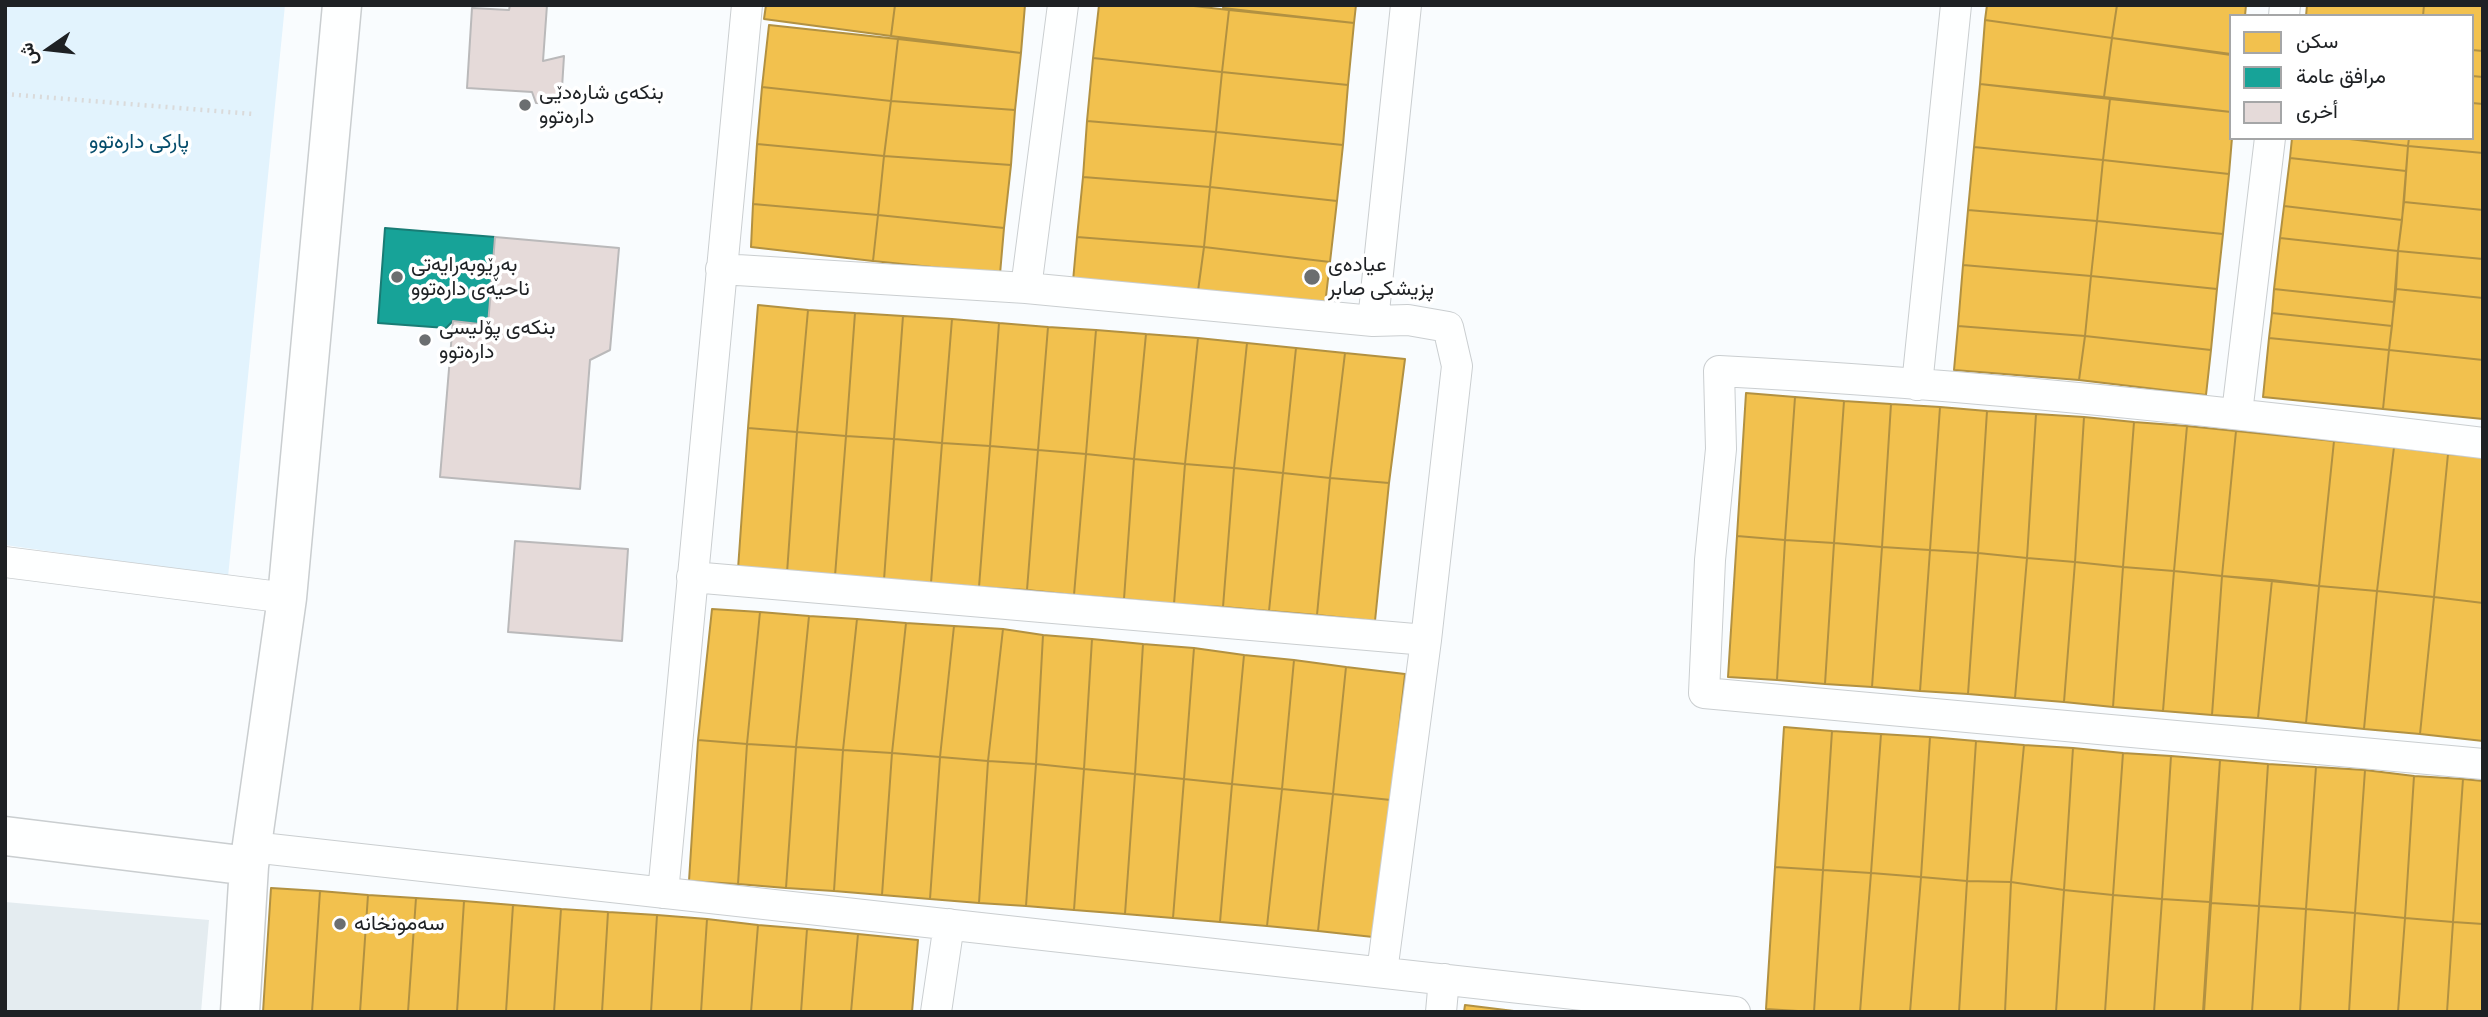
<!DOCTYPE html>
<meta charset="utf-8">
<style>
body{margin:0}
#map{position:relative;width:2488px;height:1017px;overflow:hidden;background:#f9fcfe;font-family:Signika,Vazirmatn,sans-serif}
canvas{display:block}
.frame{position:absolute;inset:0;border:7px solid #1e2124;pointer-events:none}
.legend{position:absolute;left:2229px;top:14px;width:245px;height:126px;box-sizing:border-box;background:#fff;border:2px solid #a5a6a7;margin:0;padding:9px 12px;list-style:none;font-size:21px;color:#1e2124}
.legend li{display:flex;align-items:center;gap:14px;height:35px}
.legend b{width:35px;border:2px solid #a5a6a7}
.north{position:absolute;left:14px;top:14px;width:70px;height:70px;-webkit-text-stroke:5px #fff;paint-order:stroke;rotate:256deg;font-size:19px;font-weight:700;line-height:28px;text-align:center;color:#1e2124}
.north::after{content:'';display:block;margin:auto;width:24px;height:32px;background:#1e2124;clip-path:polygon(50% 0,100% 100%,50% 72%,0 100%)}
</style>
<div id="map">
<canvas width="2488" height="1017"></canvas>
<div class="frame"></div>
<ul class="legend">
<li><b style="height:19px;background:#f2c14e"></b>سكن</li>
<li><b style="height:19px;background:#17a398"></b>مرافق عامة</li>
<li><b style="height:19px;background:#e5dad9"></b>أخرى</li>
</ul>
<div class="north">ش</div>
</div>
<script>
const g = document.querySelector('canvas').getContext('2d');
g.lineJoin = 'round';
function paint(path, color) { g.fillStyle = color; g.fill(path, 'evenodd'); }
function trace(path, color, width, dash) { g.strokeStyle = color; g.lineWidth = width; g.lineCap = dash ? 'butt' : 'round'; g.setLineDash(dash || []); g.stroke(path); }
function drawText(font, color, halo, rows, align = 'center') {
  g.font = font + ' Signika,Vazirmatn,sans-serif'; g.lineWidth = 7; g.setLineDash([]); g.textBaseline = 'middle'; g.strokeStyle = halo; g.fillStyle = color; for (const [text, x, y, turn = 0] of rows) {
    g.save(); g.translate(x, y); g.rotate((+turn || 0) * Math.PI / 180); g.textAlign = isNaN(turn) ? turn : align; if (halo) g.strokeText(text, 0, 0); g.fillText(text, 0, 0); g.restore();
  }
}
paint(new Path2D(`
 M5,902l204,18 -8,92h-196z`), '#e4ecf0');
paint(new Path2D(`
 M5,5h280l-57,572 -223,-32z`), '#e2f3fd');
const homes = new Path2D(`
 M766,5h129l-4,31 -127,-17z
 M895,5h130l-4,48 -130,-17z
 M1099,5h86l44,5 -7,62 -129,-14z
 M1224,5h132l-2,18 -131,-15z
 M1987,5h130l-5,33 -127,-18z
 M2117,5h129l-1,11h-14v39l-119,-17z
 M2307,5h117l-1,11h-117z
 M2424,5h59v46l-11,-1v-34h-49z
 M1229,10l125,13 -6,62 -126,-13z
 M1985,20l127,18 -8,59 -124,-13z
 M769,25l129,14 -7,62 -129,-14z
 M2112,38l119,16v58l-127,-15z
 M898,39l123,14 -6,57 -124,-9z
 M2472,50l11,1v26l-11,-1z
 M1093,58l129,14 -6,60 -129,-11z
 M1222,72l126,13 -5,60 -127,-13z
 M2472,76l11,1v27l-11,-1z
 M1980,84l130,15 -7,61 -129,-13z
 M762,87l129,14 -7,55 -127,-12z
 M2110,99l121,13 1,26 -3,36 -126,-14z
 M891,101l124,9 -4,55 -127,-9z
 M2472,103l11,1v49l-75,-7 1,-8h63z
 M1087,121l129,11 -6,55 -127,-10z
 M1216,132l127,13 -6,56 -127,-14z
 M2292,138h49l67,8 -2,25 -116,-13z
 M2341,138h68l-1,8z
 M757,144l127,12 -6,59 -125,-11z
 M2408,146l75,7v57l-79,-8z
 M1974,147l129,13 -6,61 -129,-11z
 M884,156l127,9 -7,63 -126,-13z
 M2290,158l116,13 -4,49 -118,-14z
 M2103,160l126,14 -6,60 -126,-13z
 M1083,177l127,10 -6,60 -127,-10z
 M1210,187l127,14 -7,61 -126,-15z
 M2404,202l79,8v49l-85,-8z
 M753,204l125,11 -5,46 -122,-14z
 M2284,206l118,14 -4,31 -118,-13z
 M1968,210l129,11 -6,55 -128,-11z
 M878,215l126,13 -4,46 -127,-13z
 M2097,221l126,13 -6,55 -126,-13z
 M1077,237l127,10 -6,44 -125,-10z
 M2280,238l118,13 -4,51 -120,-13z
 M1204,247l126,15 -5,43 -127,-14z
 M2398,251l85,8v39l-87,-9z
 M1963,265l128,11 -6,60 -127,-10z
 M2091,276l126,13 -6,61 -126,-14z
 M2274,289l120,13 -2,24 -120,-13z
 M2396,289l87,9v62l-94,-10z
 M758,305l50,5 -11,122 -49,-4z
 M808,310l47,3 -9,123 -49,-4z
 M855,313l48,3 -9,123 -48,-3z
 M2272,313l120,13 -3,24 -120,-12z
 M903,316l49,3 -10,124 -48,-4z
 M952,319l47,4 -9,123 -48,-3z
 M999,323l49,4 -10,123 -48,-4z
 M1958,326l127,10 -6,44 -125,-10z
 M1048,327l48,3 -10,124 -48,-4z
 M1096,330l50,4 -12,125 -48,-5z
 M1146,334l52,4 -13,126 -51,-5z
 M2085,336l126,14 -5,45 -127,-15z
 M1198,338l49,5 -13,125 -49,-4z
 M2269,338l120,12 -6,59 -120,-12z
 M1247,343l49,5 -13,125 -49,-5z
 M1296,348l49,5 -15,125 -47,-5z
 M2389,350l94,10v59l-100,-10z
 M1345,353l60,6 -16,124 -59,-5z
 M1746,393l49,4 -10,143 -48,-4z
 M1795,397l49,4 -10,142 -49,-3z
 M1844,401l47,3 -9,143 -48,-4z
 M1891,404l49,3 -10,143 -48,-3z
 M1940,407l47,4 -9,142 -48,-3z
 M1987,411l49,3 -9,144 -49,-5z
 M2036,414l48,3 -9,145 -48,-4z
 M2084,417l50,5 -11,145 -48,-5z
 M2134,422l53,4 -13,145 -51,-4z
 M2187,426l49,5 -14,145 -48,-5z
 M748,428l49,4 -10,141 -49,-4z
 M2236,431l98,10 -15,145 -97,-10z
 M797,432l49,4 -11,140 -48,-3z
 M846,436l48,3 -10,141 -49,-4z
 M894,439l48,4 -11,140 -47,-3z
 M2334,441l60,6 -17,144 -58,-5z
 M942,443l48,3 -11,141 -48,-4z
 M990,446l48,4 -11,140 -48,-3z
 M2394,447l54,7 -14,143 -57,-6z
 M1038,450l48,4 -12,141 -47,-5z
 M1086,454l48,5 -10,140 -50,-4z
 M2448,454l35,3v146l-49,-6z
 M1134,459l51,5 -11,140 -50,-5z
 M1185,464l49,4 -11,139 -49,-3z
 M1234,468l49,5 -14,138 -46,-4z
 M1283,473l47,5 -13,137 -48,-4z
 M1330,478l59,5 -14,138 -58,-6z
 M1737,536l48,4 -8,140 -49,-3z
 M1785,540l49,3 -9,141 -48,-4z
 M1834,543l48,4 -10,140 -47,-3z
 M1882,547l48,3 -10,141 -48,-4z
 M1930,550l48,3 -10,141 -48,-3z
 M1978,553l49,5 -12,140 -47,-4z
 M2027,558l48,4 -11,140 -49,-4z
 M2075,562l48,5 -10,140 -49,-5z
 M2123,567l51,4 -11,140 -50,-4z
 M2174,571l48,5 -10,139 -49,-4z
 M2222,576l50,4 -14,138 -46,-3z
 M2272,580l47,6 -13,137 -48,-5z
 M2319,586l58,5 -13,138 -58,-6z
 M2377,591l57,6 -14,137 -56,-5z
 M2434,597l49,6v138l-63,-7z
 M712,609l48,3 -13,132 -49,-4z
 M760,612l49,4 -13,131 -49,-3z
 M809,616l48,3 -14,131 -47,-3z
 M857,619l49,4 -14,130 -49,-3z
 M906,623l48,3 -14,131 -48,-4z
 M954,626l49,3 -15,132 -48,-4z
 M1003,629l40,6 -7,129 -48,-3z
 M1043,635l49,4 -8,130 -48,-5z
 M1092,639l51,5 -8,130 -51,-5z
 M1143,644l51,4 -10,131 -49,-5z
 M1194,648l50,7 -12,129 -48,-5z
 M1244,655l50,5 -12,129 -50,-5z
 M1294,660l52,7 -13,127 -51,-5z
 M1346,667l59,7 -14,126 -58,-6z
 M1784,727l48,4 -9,139 -48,-3z
 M1832,731l49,3 -10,139 -48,-3z
 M1881,734l49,3 -9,140 -50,-4z
 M1930,737l46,4 -9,140 -46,-4z
 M698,740l49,4 -9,140 -49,-3z
 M1976,741l48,4 -13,137 -44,-1z
 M747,744l49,3 -10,141 -48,-4z
 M2024,745l49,3 -9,142 -53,-8z
 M796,747l47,3 -9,141 -48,-3z
 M2073,748l50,5 -10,142 -49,-5z
 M843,750l49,3 -10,142 -48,-4z
 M892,753l48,4 -10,142 -48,-4z
 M2123,753l48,3 -9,143 -49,-4z
 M2171,756l49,4 -10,142 -48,-3z
 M940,757l48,4 -9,142 -49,-4z
 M2220,760l48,4 -9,142 -48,-3z
 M988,761l48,3 -10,142 -47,-3z
 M1036,764l48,5 -10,141 -48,-4z
 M2268,764l48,3 -10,142 -47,-3z
 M2316,767l49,3 -10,143 -49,-4z
 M1084,769l51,5 -10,140 -51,-4z
 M2365,770l49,6 -9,142 -50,-5z
 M1135,774l49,5 -11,139 -48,-4z
 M2414,776l49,3 -10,143 -48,-4z
 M1184,779l48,5 -12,138 -47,-4z
 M2463,779l20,2v143l-30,-2z
 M1232,784l50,5 -15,137 -47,-4z
 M1282,789l51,5 -15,137 -51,-5z
 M1333,794l58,6 -18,137 -55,-6z
 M1775,867l48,3 -9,142 -48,-3z
 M1823,870l48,3 -11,139h-46z
 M1871,873l50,4 -11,135h-50z
 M1921,877l46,4 -8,131h-49z
 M1967,881l44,1 -6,130h-46z
 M2011,882l53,8 -8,122h-51z
 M271,888l49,3 -8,121h-49z
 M2064,890l49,5 -8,117h-49z
 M320,891l48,4 -8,117h-48z
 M368,895l48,3 -8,114h-48z
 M2113,895l49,4 -8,113h-49z
 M416,898l48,3 -7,111h-49z
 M2162,899l48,3 -7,110h-49z
 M464,901l49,4 -7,107h-49z
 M2211,903l48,3 -7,106h-48z
 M513,905l48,4 -7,103h-48z
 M2259,906l47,3 -6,103h-48z
 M561,909l47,3 -6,100h-48z
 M2306,909l49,4 -6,99h-49z
 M608,912l49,3 -6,97h-49z
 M2355,913l50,5 -7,94h-49z
 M657,915l50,4 -6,93h-50z
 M2405,918l48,4 -6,90h-49z
 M707,919l51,6 -7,87h-50z
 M2453,922l30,2v88h-36z
 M758,925l49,4 -6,83h-50z
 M807,929l51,5 -7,78h-50z
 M858,934l60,6 -6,72h-61z
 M1465,1005l57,7h-58z`);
paint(homes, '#f2c14e');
trace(homes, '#b29141', 2);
const public = new Path2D(`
 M385,228l110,9 -7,88 -35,-4 -7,7 -68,-5z`);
paint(public, '#17a398');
trace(public, '#197c75', 2);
const building = new Path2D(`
 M510,5h37l-4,56 21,-5 -3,48 -25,-1 -4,-11 -65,-4 5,-80 37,2z
 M495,237l124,11 -9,102 -20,10 -10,129 -140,-12 13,-156 35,4z
 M515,541l113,8 -6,92 -114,-9z`);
paint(building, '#e5dad9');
trace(building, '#bab9ba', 2);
const street = new Path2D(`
 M2284,16l1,-11
 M721,269l305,19 347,33 35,-1 40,7 9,39 -31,274 -44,332
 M1026,288l37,-283
 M1373,321l33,-316
 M1917,385l39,-380
 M2237,413l33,-275
 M2483,443c-254,-31 -509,-59 -764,-72l2,78 -11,111 -6,133 779,71
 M5,562l282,36
 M692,577l734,63
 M252,847l1483,165
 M663,893l84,-888
 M936,1012l13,-88
 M1441,1012l3,-33`);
const secondary = new Path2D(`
 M5,836l244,30
 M240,1012l9,-146 38,-268 55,-593`);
trace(street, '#caced0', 32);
trace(secondary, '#caced0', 41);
trace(new Path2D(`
 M5,94l248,20`), '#dadada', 4.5, [2, 5]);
trace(street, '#feffff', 30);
trace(secondary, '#feffff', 38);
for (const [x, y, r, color] of [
 [525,105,7,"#6b6e70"],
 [397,277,7,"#6b6e70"],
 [1312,277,9,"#6b6e70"],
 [425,340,7,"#6b6e70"],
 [340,924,7,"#6b6e70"]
]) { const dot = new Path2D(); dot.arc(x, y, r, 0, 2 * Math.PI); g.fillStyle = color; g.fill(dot); trace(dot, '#fff', 2.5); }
drawText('21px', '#1e2124', '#fff', [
 ["بنکەی شارەدێی",539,93],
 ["دارەتوو",539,117],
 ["بەڕێوبەرایەتی",411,265],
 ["ناحیەی دارەتوو",411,289],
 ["عیادەی",1328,265],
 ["پزیشکی صابر",1328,289],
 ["بنکەی پۆلیسی",439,328],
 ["دارەتوو",439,352],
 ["سەمونخانە",354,924]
], 'left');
drawText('21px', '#044c6b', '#fff', [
 ["پارکی دارەتوو",139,142]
]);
</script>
